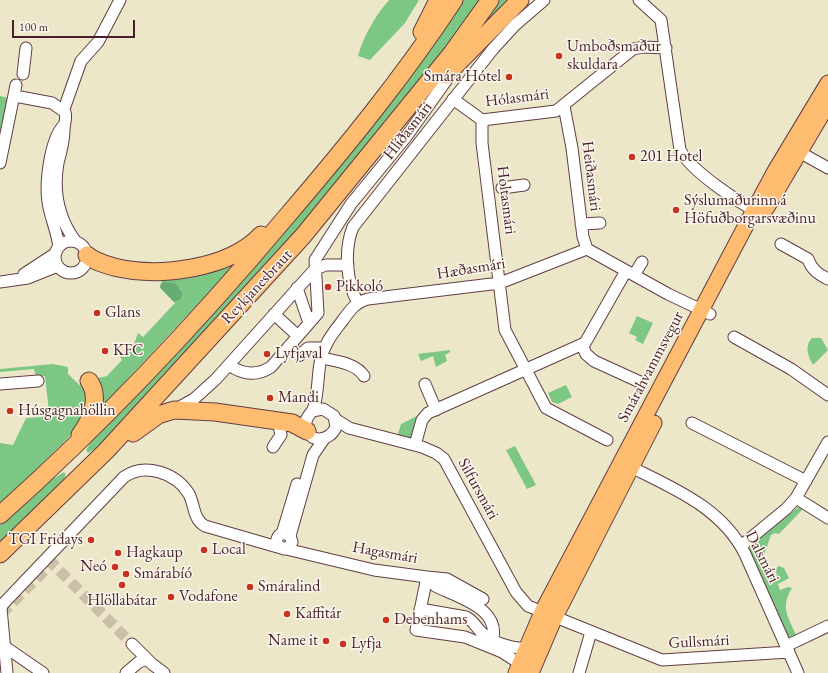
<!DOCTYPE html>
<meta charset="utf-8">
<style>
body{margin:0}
#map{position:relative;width:828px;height:673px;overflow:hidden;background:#ede7ca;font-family:"EB Garamond",serif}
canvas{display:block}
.scale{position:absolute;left:12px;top:20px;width:123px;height:18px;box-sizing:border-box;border:2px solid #4a1f2b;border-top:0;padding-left:5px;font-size:12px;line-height:14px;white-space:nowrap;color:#4a1f2b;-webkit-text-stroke:3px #fbf7ec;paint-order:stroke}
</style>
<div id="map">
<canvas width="828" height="673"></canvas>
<div class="scale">100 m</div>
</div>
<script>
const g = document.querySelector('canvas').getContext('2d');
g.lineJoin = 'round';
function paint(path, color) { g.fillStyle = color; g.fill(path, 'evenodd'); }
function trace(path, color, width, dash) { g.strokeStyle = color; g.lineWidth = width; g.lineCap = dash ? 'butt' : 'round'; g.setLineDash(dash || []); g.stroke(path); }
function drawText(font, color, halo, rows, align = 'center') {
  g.font = font + ' "EB Garamond",serif'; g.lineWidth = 3; g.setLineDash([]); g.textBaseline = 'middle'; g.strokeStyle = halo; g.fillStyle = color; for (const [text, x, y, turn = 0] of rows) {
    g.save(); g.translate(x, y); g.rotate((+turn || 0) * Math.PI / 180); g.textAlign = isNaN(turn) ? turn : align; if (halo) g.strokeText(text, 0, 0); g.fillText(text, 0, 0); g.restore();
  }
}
paint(new Path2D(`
 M389,0h30l-14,23 -35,37 -12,-4c6,-21 17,-40 31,-56z
 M462,0h21l-165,209 -211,233 -19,11 -2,-3 10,-17z
 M494,0h19l-50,50z
 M0,96l8,2 -8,34z
 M241,258l-136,145 -8,-7 1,-18 9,-2 15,-16 -2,-3 14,-13 4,-11 5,4 32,-34 -15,-15 3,-10z
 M637,316l16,7 -10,21 -8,-4 2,-3 -8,-4z
 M812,338h9l7,12 -15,15c-5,-9 -9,-19 -1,-27z
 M450,350v2l-5,3 2,6 -11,6 -3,-11 -12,5 -3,-7z
 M53,364l15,3v7l22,21 -12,30 -9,12 -69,68v-62l13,2 13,-27 16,-1 -1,-4 8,-1 -4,-36 -9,1 -2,-8 -34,3v-3z
 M566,385l6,12 -14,7 -6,-2 -4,-9z
 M417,416l-7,25 -13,-4 4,-13z
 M515,446l21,39 -9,4 -21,-39z
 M64,472l2,3 -6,11 -60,60v-21l37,-36z
 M800,507l3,2 -24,25 -4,-1 -4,2 -8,23c4,6 6,15 11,19l3,-2 -2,-6 4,-3 5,2 5,10 -11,6 2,6 8,-3 4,1c-12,20 -4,28 4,47l-7,2 -3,-2 -37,-85 5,-9 43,-33z`), '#7dc785');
paint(new Path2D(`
 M165,282l10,1 7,10 -1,6 -7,3 -14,-15 1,-4z`), '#66ac72');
trace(new Path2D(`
 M0,612l5,-2 47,-47 80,81`), '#ccbfaa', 11, [11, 5.5]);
const minor = new Path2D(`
 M639,0l22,20 19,130c12,22 58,52 81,64
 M23,74l3,-26
 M15,96l37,7 13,9c2,6 -1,12 -1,18 0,11 -3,22 -6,33 -5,29 0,55 18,79
 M453,99l29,21 74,-9 77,-62 10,-2 23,1
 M564,106l8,42 11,89 4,12
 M64,109l17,-48 17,-19 22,-42
 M482,120v23l23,187 41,78 61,32
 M794,149l34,19
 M0,163l16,-78
 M502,188l22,-3
 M581,224l19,-1
 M55 257a16 16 0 1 1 32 0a16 16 0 1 1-32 0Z
 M781,244l27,15c4,11 10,15 20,20
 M59,247c-2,-16 -9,-30 -11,-45 -3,-19 2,-63 16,-77
 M24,274l32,-21
 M634,275l8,-13
 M0,282l28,-4 30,-12
 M297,288l12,35
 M358,303c-12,-21 -14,-54 -5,-76l140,-178 22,-24 29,-25
 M274,314l24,22
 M734,337l57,32 37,26
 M582,345l4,9 8,7 46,21
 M289,346l11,9 8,-7h16
 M322,358c13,3 34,5 42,18
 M229,365c14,10 28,11 42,2l47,-54 -3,-53 36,-56 55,-67 47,-66
 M0,384l38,-3
 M425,384l11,26
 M176,409l18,-10 22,-20 99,-110 11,-4h22
 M312,411l11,-2 11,7 2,11c-6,15 -28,17 -30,-1 -2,-9 6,-12 8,-19 6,-20 2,-44 12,-62 4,-9 11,-17 17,-25 7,-10 13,-18 25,-21l132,-16 87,-34 81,45 42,20
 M335,419l14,9 73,19 14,6 8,6 72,133 12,14 134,54 127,-8
 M692,423l114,58
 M415,445l7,-25 6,-7 157,-70 41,-72
 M273,447l8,-12 -2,-9 -5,-5
 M625,464c45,23 96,42 120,90l53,119
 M796,498l32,20
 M282,534l15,-50
 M290,536l23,-81 11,-16
 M741,546l45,-37 10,-11 32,-56
 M284,549l6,-3 2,-4 -2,-6 -6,-3c-6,1 -8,6 -7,11l5,4 92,22 53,7 -11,53 49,7 37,15 17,11
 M427,577l20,2 36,20
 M435,586c25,12 70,23 56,60
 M420,609l46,8c7,3 10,10 15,15 10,10 31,17 45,16
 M1,644l42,29
 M132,644l20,20 12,9
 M786,646l42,-20
 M7,673l-6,-65 2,-4 121,-127c21,-15 52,-4 65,17 6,12 4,25 16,32l76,22
 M126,673l13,-11 8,-3
 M579,673l12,-41`);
const major = new Path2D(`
 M766,209l62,-105
 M516,673l26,-61 212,-402 21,-39 53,-88
 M531,673l24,-56 99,-194`);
const highway = new Path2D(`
 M422,32l16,-32
 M446,75l74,-75
 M87,255c8,7 17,9 27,12 45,11 115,2 147,-32
 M133,433l25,-18 16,-5 41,2 77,11 15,8
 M80,435c11,-15 21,-37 9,-54
 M0,515c103,-92 198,-193 287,-299 59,-69 117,-140 167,-216
 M0,554l106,-103 197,-215 149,-183 38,-53`);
trace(minor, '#623d43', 13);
trace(major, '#623d43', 17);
trace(highway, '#623d43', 19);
trace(minor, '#fff', 11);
trace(major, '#febc70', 15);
trace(highway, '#febc70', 17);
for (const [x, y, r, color] of [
 [559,56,4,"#c8321e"],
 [509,77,4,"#c8321e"],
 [632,157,4,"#c8321e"],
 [676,210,4,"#c8321e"],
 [328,287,4,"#c8321e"],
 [97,313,4,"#c8321e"],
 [105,351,4,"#c8321e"],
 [267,354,4,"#c8321e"],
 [270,398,4,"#c8321e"],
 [10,411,4,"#c8321e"],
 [91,540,4,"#c8321e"],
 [204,550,4,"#c8321e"],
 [118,553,4,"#c8321e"],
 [115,567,4,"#c8321e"],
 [126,574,4,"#c8321e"],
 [122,585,4,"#c8321e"],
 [250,587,4,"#c8321e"],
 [171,597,4,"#c8321e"],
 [287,614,4,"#c8321e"],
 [386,620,4,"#c8321e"],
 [326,641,4,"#c8321e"],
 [343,644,4,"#c8321e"]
]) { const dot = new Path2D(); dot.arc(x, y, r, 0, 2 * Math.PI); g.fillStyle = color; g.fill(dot); trace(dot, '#fbf7ec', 1.5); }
drawText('16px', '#4a1f2b', '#fbf7ec', [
 ["Umboðsmaður",567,47],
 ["skuldara",567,65],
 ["Smára Hótel",501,77,"right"],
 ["201 Hotel",640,157],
 ["Sýslumaðurinn á",684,201],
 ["Höfuðborgarsvæðinu",684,219],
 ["Pikkoló",336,287],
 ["Glans",105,313],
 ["KFC",113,351],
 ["Lyfjaval",275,354],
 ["Mandi",278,398],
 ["Húsgagnahöllin",18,411],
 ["TGI Fridays",83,540,"right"],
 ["Local",212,550],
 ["Hagkaup",126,553],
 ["Neó",107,567,"right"],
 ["Smárabíó",134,574],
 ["Smáralind",258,587],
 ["Vodafone",179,597],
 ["Hlöllabátar",122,601,"center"],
 ["Kaffitár",295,614],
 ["Debenhams",394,620],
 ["Name it",318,641,"right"],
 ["Lyfja",351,644]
], 'left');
drawText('16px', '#4a1f2b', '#fbf7ec', [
 ["Hólasmári",517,98,-7],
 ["Hlíðasmári",408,131,-52],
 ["Heiðasmári",591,176,83],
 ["Holtasmári",506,200,83],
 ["Hæðasmári",471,269,-9],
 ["Reykjanesbraut",257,287,-47],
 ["Smárahvammsvegur",651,367,-62],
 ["Silfursmári",478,489,61],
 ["Hagasmári",385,553,10],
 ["Dalsmári",762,557,63],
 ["Gullsmári",699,642,-3]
]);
</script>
